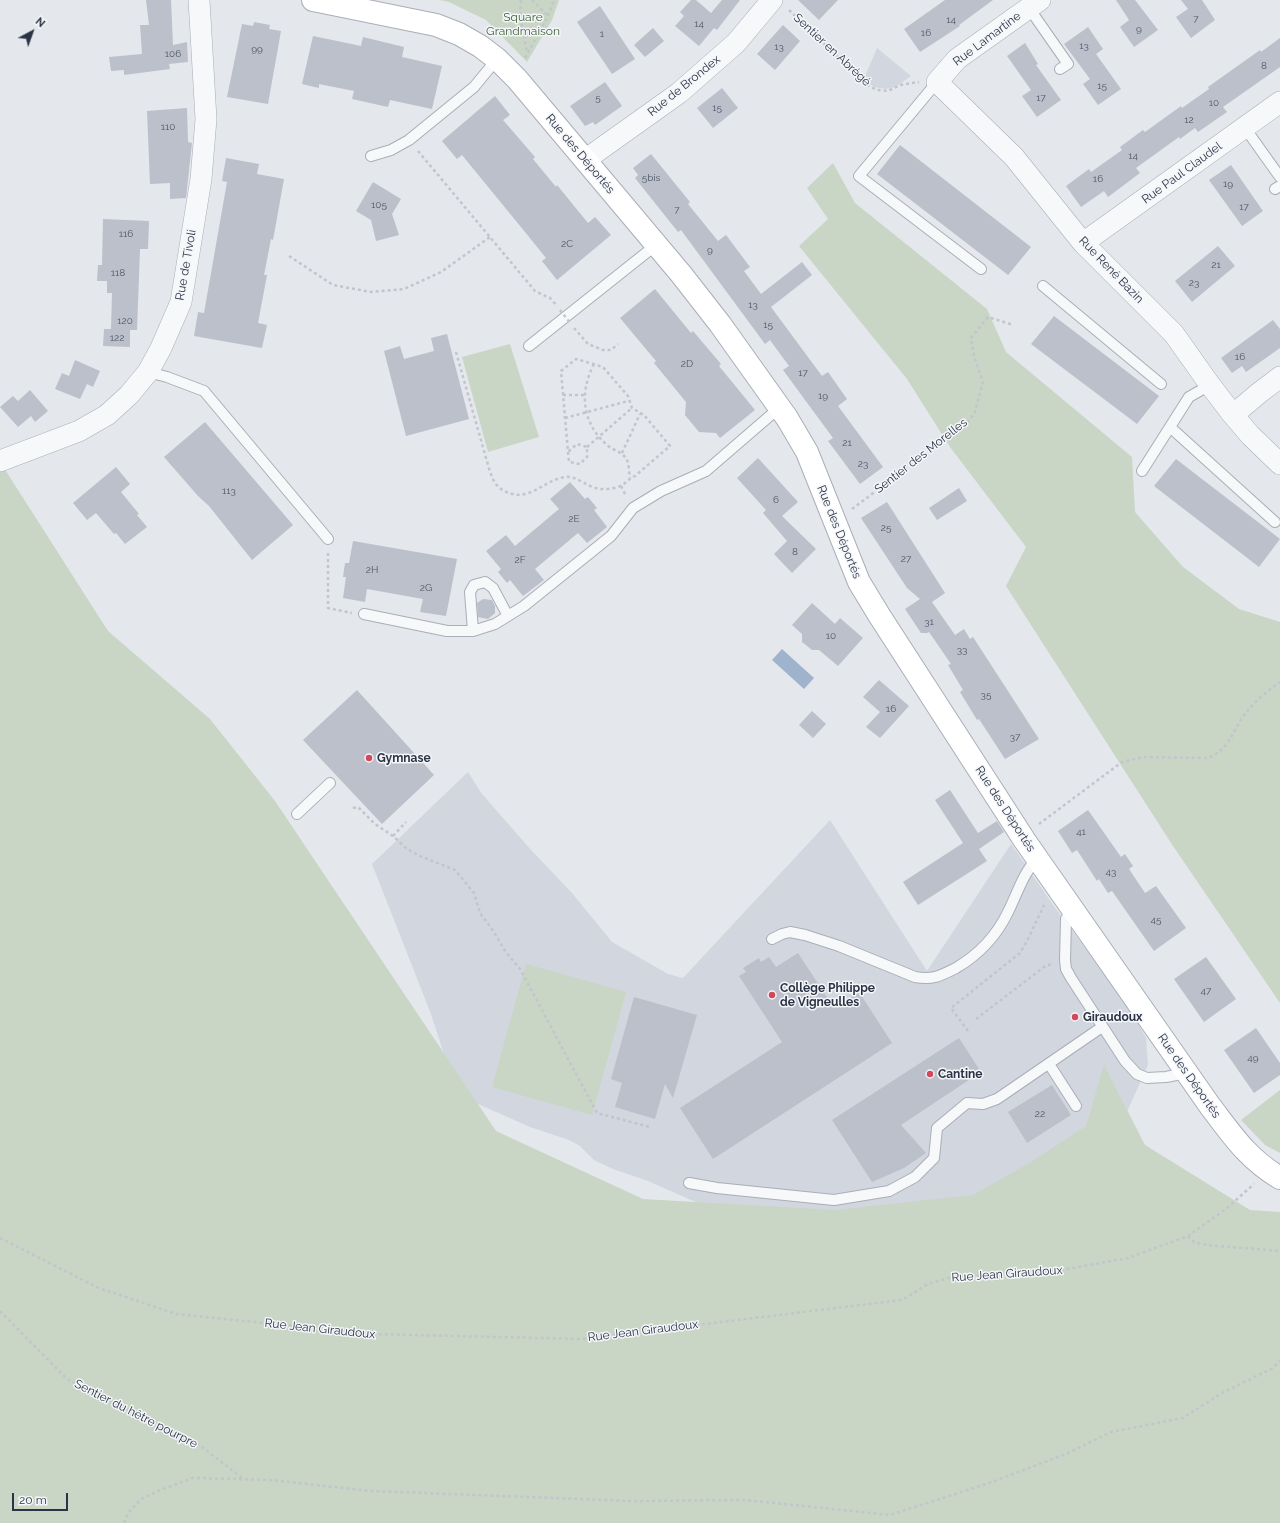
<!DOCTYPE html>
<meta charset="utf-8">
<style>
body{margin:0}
#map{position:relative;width:1280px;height:1523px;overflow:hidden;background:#e4e7ec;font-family:Raleway,sans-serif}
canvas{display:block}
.north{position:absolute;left:12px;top:12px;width:40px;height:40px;-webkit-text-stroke:3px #f4f6f9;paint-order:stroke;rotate:41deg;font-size:11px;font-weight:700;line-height:16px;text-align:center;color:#2b3445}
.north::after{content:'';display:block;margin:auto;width:14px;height:18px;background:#2b3445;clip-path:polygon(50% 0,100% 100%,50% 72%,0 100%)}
.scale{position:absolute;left:12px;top:1493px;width:56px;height:18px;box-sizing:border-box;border:2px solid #2b3445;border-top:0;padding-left:5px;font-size:12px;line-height:14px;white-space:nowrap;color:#2b3445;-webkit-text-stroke:3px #f4f6f9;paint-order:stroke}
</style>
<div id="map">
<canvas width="1280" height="1523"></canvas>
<div class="north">N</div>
<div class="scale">20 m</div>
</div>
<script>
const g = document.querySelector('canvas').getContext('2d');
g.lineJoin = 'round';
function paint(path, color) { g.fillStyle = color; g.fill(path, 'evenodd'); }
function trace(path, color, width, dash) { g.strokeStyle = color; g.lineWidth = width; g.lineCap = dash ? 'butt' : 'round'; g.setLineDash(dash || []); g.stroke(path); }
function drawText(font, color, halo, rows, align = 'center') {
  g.font = font + ' Raleway,sans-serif'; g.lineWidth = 3; g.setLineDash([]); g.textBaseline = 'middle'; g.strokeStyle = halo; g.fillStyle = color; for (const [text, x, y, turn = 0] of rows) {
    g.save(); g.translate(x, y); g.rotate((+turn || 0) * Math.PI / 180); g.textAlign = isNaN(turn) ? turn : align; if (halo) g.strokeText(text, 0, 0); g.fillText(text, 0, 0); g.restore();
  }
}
paint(new Path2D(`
 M877,48l34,28 -16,11 -9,2 -12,-2 -10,-8z
 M468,772l14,22 50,57 40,42 40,49 56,32 15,4 147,-158 97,151 84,-127 45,65 76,103 14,26 2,27 -31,69 -133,84 -277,-11 -59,-26 -35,-12 -19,-9 -14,-14 -11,-6 -39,-13 -61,-27 -16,-18 -22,-68 -59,-150z`), '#d2d6de');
paint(new Path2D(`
 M439,0h120l-7,20 -25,42 -41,-42 -37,-18z
 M833,163l22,40 132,106 19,43 126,105 3,55 48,55 56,42 41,13v381l-109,-160 -165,-257 20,-39 -76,-100 -43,-68 -108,-133 29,-27 -21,-31z
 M510,344l29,93 -51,15 -26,-95z
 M4,468l104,163 102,88 65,82 221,330 147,68 192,11 138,-15 58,-33 55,-36 18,-61 41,80 105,65 30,2v311h-1280v-1051z
 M526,964l100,28 -34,123 -100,-28z
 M1280,1090v63l-15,-8 -24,-25z`), '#c9d6c5');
paint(new Path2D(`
 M782,649l32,29 -10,11 -32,-29z`), '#9fb4cc');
paint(new Path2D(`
 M146,0h25l2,45 14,-3 1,20 -19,2 1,5 -46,6v-5l-13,1 -2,-14 33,-3 -2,-29h9z
 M691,0h5l15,13 11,-13h18l-23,30 -3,-2 -15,18 -24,-20 9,-10 -4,-4z
 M798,0h40l-19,20z
 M945,0h48l-34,25 1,1 -40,26 -16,-23z
 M1116,0h19l23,30 -24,17 -14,-20 9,-7z
 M1181,0h21l13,20 -24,18 -15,-21 12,-8z
 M600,6l35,53 -23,15 -35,-52z
 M254,22l16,3 -1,4 12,2 -13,73 -41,-7 15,-73 11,2z
 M783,25l17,16 -25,29 -18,-16z
 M1088,27l15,22 -7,5 25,35 -23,16 -15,-21 7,-5 -26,-35z
 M653,28l11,13 -19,16 -11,-12z
 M313,36l48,10 2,-9 41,10 -2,10 40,9 -10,43 -42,-9 -2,7 -36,-8 2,-8 -35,-7v4l-17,-4z
 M1280,38v29l-57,40 4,5 -29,20 -3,-4 -15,11 -1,-2 -43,31 4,5 -32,24 -4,-6 -23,16 -15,-21 23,-17 2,3 31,-22 -2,-3 23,-17 2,2 36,-26 1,2 27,-19 -1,-2 52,-37 1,2z
 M1025,43l13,21 -2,1 25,35 -24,17 -15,-21 9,-6 -24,-34z
 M605,82l17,24 -27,19 -2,-3 -8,4 -15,-20z
 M722,88l16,20 -25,20 -16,-20z
 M495,96l15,19 -7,5 32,37 -2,2 23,28 1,-2 31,38 7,-6 16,18 -54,45 -15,-19 4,-3 -21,-26 -63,-77 -5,4 -15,-18z
 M187,108l1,34 4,1 -6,55 -16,1v-16l-20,1 -3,-73z
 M900,145l131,102 -23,28 -131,-101z
 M651,154l39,48 -2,2 30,37 8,-6 24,32 -6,4 17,23 41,-32 10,13 -41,32 51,69 6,-4 19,27 -9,7 45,61 -23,17 -32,-43 5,-3 -50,-68 6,-4 -19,-26 -5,4 -84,-114 -3,2 -43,-54 3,-3 -5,-7z
 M226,158l33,6 -2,10 27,5 -11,61 -2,-1 -7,36h3l-9,48 9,2 -5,23 -68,-12 4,-24 6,1 23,-131 -5,-1z
 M1231,165l32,46 -21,15 -33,-46z
 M373,182l28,17 -9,15 7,21 -23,6 -5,-21 -15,-9z
 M103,219l46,2 -1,28h-8l-3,81h-7v17l-27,-1 1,-17h7l1,-36h-5v-12h-10l1,-16h4z
 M1218,246l17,20 -43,36 -17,-21z
 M655,289l36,44 2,-2 28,33 -2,2 36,44 -35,28 -4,-5 -17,-1 -14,-17 1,-13 -32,-39 2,-2 -36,-43z
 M1054,316l105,80 -22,28 -106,-80z
 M1273,320l7,9v19l-34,24 -4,-6 -10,7 -11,-15z
 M447,334l22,85 -63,17 -22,-85 16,-5 4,13 30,-8 -3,-13z
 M75,360l25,11 -7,16 -6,-3 -7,15 -25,-10 7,-16 7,3z
 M30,390l18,21 -13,11 -4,-6 -13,11 -18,-20 13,-11 5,5z
 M205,422l88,103 -41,35 -43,-54 -11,-10 -34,-39z
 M758,458l40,44 -16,14 34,33 -24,24 -18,-19 13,-13 -24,-28 3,-3 -29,-32z
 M1176,459l104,80 -21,28 -105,-81z
 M116,467l14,17 -9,8 18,22 -2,1 10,12 -22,17 -9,-11 -2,1 -18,-21 -9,7 -14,-17z
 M570,482l15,17 3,-2 9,11 -3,2 13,17 -20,16 -9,-10 -43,36 9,11 -21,16 -13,-16 -3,3 -9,-11 3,-3 -15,-18 20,-16 9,11 44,-37 -9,-10z
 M959,488l8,13 -30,19 -8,-12z
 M887,502l58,91 -13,9 23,33 9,-6 6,10 3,-2 66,102 -34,20 -26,-40 -2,1 -17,-28 3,-2 -15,-25 3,-1 -22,-32 -2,1h-6l-16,-24 15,-10 -13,-11 -46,-70z
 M353,541l104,18 -11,57 -26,-4 3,-13 -56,-10 -2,13 -22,-4 3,-21h-3l2,-14h4z
 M483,599l9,1 3,6v7l-7,6 -10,-2 -1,-14z
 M812,603l23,21 5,-6 23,20 -25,28 -19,-16h-7l-10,-8v-8l-10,-9z
 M879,680l30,26 -29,32 -14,-11 14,-15 -17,-15z
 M357,690l77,85 -52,49 -79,-84z
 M812,711l14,13 -13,14 -14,-13z
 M950,790l28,43 19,-12 7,11 -25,17 8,12 -69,44 -15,-23 60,-39 -28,-43z
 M1088,810l33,47 4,-3 8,12 -4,3 16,24 11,-7 30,42 -32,23 -42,-60 -4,2 -9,-14 -2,2 -20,-31 -5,3 -14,-22z
 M798,953l36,55 25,-16 33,51 -179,116 -33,-51 102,-66 -43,-66 7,-4 -3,-4 16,-10 2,4 8,-5 7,10z
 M1206,957l30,42 -32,23 -30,-43z
 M634,997l63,18 -24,83 -8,-14 -10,35 -40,-12 7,-24 -11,-4z
 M1256,1028l24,35v12l-26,18 -30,-43z
 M959,1038l22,34 -80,53 25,28 -22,15 -32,14 -40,-62z
 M1052,1085l19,30 -44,28 -19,-31z`), '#bbc0ca');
const lane = new Path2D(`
 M1029,8l39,56 -8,5
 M937,82l-78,94 122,93
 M1245,128l35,49
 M371,156l20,-6 18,-10 65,-53 23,-28
 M1275,189l5,-3
 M1043,286l118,98
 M529,346l127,-101
 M148,372l19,5 37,14 124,148
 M1170,427l105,95
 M1142,471l47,-74 21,-12
 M364,614l83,17h26l22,-7 29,-18 87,-70 22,-28 28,-17 45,-20 73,-63
 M473,631l-3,-39 4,-7 11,-3 8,6 15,28
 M297,814l33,-31
 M1072,908l-6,11 -1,41 1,9 5,9 54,83 12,13 10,4 19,-1 10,-2 10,-4
 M772,939l10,-5 8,-2 15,3 34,11 76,31c18,3 25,-1 41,-9 22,-13 41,-33 52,-56 9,-18 15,-38 29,-54
 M1049,1064l27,42
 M689,1183l28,5 117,12 55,-9 26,-14 19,-19 3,-30 30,-25 16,1 14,-5 105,-72`);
const street = new Path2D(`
 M1040,0l-83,59 -20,23 77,75 69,86 91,91 36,51 23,30 17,20 30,29
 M585,160l94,-67 57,-50 36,-43
 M1083,243l197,-141
 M1233,415l26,-22 21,-16
 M0,461l79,-30 28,-16 22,-20 19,-23 13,-24 20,-46 20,-123 5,-60 -7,-119`);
const secondary = new Path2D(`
 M313,0l123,25 23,9 21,12 17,13 20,20 164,195 39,50 67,94 20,34 52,130 20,33 146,226 185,265c23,30 37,52 70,72`);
trace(lane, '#a9aeb7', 12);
trace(street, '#a9aeb7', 22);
trace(secondary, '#a9aeb7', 24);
trace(new Path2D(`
 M521,0l-1,16 7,36
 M532,0l16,16
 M789,10l78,75 10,5 11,1 12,-6 19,-3
 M525,58l23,-42 6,-16
 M418,151l117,140 15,7 7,8
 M289,256l44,29 38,7 33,-3 37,-17 49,-35
 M574,328l14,16 15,6h8l7,-6
 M456,352l34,120c2,4 3,8 5,11 8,11 25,15 36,9 12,-5 21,-13 34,-15 13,-2 23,13 40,12 5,0 11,-1 15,-3 6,-2 9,-8 15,-10l35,-30 -26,-31 -12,-7 -4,-12 -25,-29 -27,-8 -15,12 7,81 1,10 11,2 7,-7v-10l-10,-3 -9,8
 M594,364c-15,29 -12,59 13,81 7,6 16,7 20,15 2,5 2,12 3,18
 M563,395h21
 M565,418l63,-17
 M587,447l45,-39
 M622,453l18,-39
 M621,486l5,10
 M852,509l116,-87 7,-10 8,-30 -9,-26 -3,-18 17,-21 25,8
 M328,553v55l24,5
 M353,808l5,-1 17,17 18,12 14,13 13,7 35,14 19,23 6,20 14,19 11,19 15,18 77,144 53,14
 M1039,824l83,-62 21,-5 64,1c21,-6 26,-28 38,-44 9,-12 22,-23 35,-32
 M393,836l13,-14
 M976,1019l68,-52 7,-3
 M968,1031l-17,-23 69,-55 8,-14 16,-34
 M1188,1236l6,6 13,3 73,6
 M0,1238l99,50 77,26 196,20 210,5 320,-39 26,-16 24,-7 109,-7 67,-12 60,-22 39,-28 27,-24
 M0,1311l67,68 135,68 40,31
 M124,1523l4,-10 13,-14 17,-8 35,-13 77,2 101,11 261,10 113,-1 145,15 99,-32 77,-29 45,-22 72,-14 39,-25 51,-25 7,-8`), '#c2c5cb', 2.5, [3, 3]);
trace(lane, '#f7f8fa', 10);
trace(street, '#f7f8fa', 21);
trace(secondary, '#fff', 22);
trace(new Path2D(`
 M560,310l11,14`), '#c2c5cb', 2.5, [3, 3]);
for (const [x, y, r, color] of [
 [369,758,4,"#d1495b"],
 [772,995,4,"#d1495b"],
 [1075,1017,4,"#d1495b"],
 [930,1074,4,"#d1495b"]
]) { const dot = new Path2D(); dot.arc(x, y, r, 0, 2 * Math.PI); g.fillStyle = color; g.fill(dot); trace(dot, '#f4f6f9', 1.5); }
drawText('10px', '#4f5766', null, [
 ["7",1196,19],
 ["14",951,20],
 ["14",699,24],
 ["9",1139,29],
 ["16",926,33],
 ["1",602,34],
 ["13",1084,46],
 ["13",779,47],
 ["99",257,49],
 ["106",173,54],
 ["8",1264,66],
 ["15",1102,86],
 ["5",598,98],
 ["17",1041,98],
 ["10",1214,103],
 ["15",717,108],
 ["12",1189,120],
 ["110",168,127],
 ["14",1133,156],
 ["5bis",651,178],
 ["16",1098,179],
 ["19",1228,184],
 ["105",379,205],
 ["17",1244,207],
 ["7",677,210],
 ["116",126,234],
 ["2C",567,244],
 ["9",710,250],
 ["21",1216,265],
 ["118",118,273],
 ["23",1194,283],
 ["13",753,305],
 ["120",125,321],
 ["15",768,325],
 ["122",117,338],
 ["16",1240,357],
 ["2D",687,364],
 ["17",803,373],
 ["19",823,396],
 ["21",847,443],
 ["23",863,464],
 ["113",229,491],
 ["6",776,500],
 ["2E",574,519],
 ["25",886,528],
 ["8",795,552],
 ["27",906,559],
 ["2F",520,560],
 ["2H",372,570],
 ["2G",426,588],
 ["31",929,622],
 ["10",831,636],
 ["33",962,650],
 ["35",986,695],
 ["16",891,709],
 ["37",1015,737],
 ["41",1081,832],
 ["43",1111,872],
 ["45",1156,920],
 ["47",1206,991],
 ["49",1253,1058],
 ["22",1040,1114]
]);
drawText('12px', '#3f6138', '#f4f6f9', [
 ["Square",523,17],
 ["Grandmaison",523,31]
]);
drawText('12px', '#2b3445', '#f4f6f9', [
 ["Rue Lamartine",987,39,-37],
 ["Sentier en Abrégé",832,50,43],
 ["Rue de Brondex",684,86,-39],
 ["Rue des Déportés",580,154,50],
 ["Rue Paul Claudel",1182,173,-36],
 ["Rue de Tivoli",186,265,-80],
 ["Rue René Bazin",1111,270,46],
 ["Sentier des Morelles",921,456,-38],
 ["Rue des Déportés",839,532,68],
 ["Rue des Déportés",1005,809,57],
 ["Rue des Déportés",1189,1076,55],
 ["Rue Jean Giraudoux",1007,1274,-4],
 ["Rue Jean Giraudoux",320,1329,6],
 ["Rue Jean Giraudoux",643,1331,-7],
 ["Sentier du hêtre pourpre",136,1414,27]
]);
drawText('bold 12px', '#2b3445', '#f4f6f9', [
 ["Gymnase",377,758],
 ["Collège Philippe",780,988],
 ["de Vigneulles",780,1002],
 ["Giraudoux",1083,1017],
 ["Cantine",938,1074]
], 'left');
</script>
